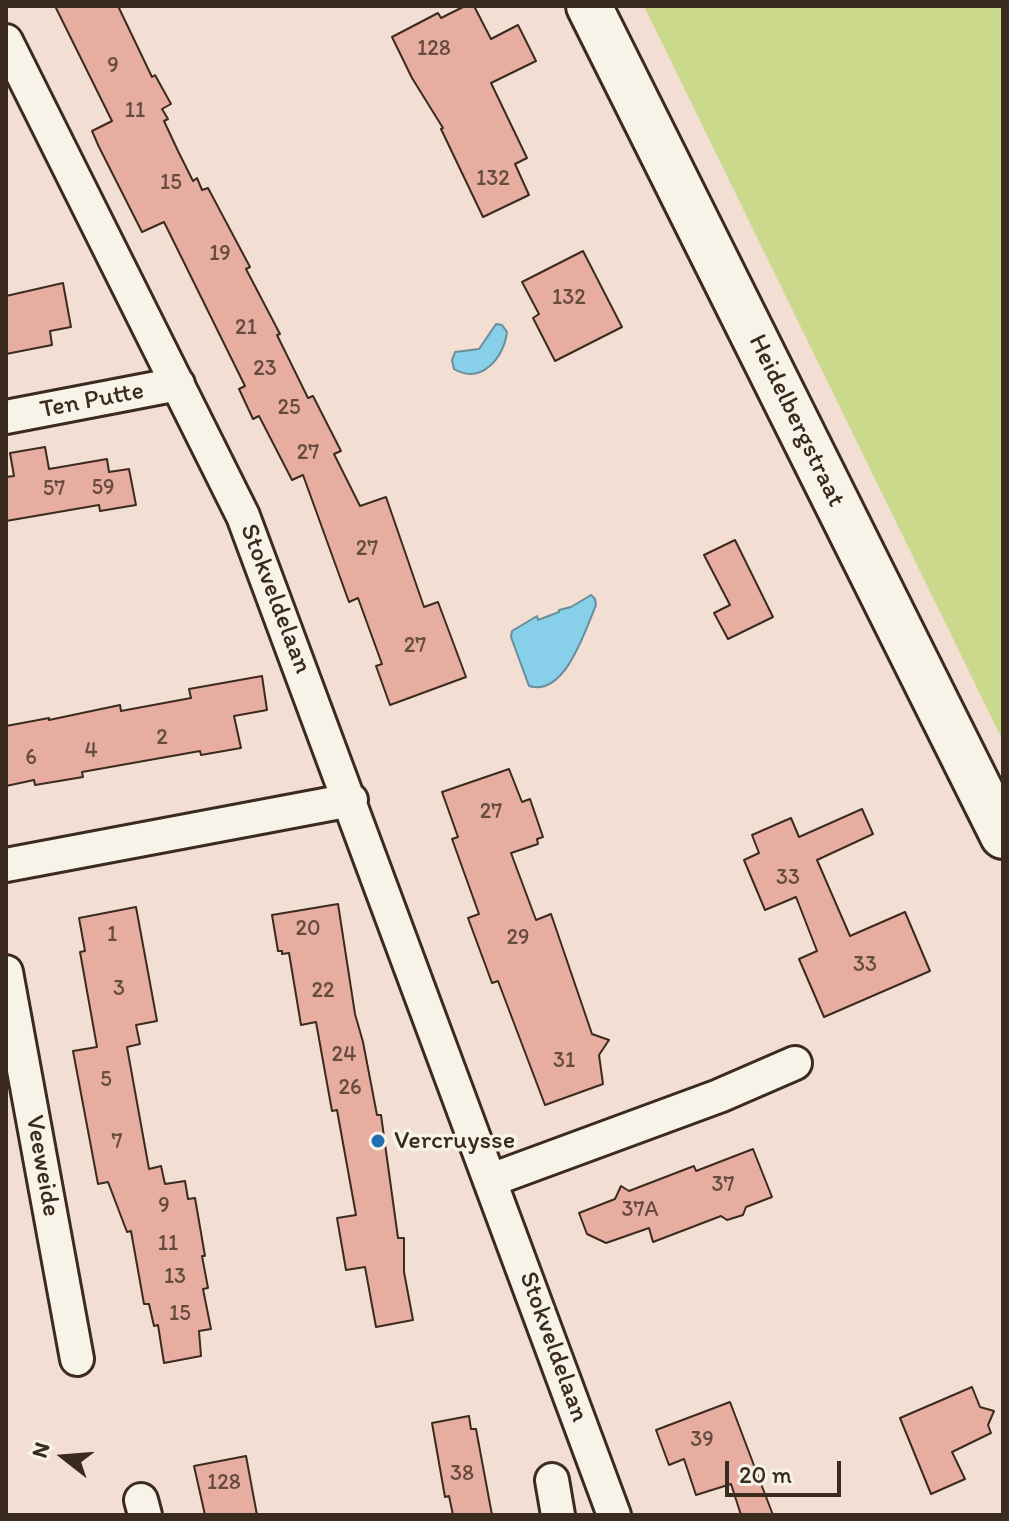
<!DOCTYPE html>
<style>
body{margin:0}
#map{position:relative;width:1009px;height:1521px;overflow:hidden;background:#f2ded3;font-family:Itim,sans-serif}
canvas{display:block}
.frame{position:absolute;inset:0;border:8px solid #3b2a1e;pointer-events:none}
.north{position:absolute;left:24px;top:1417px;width:80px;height:80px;-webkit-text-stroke:6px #f7f3e8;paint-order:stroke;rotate:287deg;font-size:22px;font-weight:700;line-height:32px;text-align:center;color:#3b2a1e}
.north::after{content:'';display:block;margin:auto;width:28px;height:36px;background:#3b2a1e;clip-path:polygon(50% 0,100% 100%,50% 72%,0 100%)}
.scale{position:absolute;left:725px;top:1461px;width:116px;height:36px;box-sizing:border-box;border:4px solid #3b2a1e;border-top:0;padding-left:10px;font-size:24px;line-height:28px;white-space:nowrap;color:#3b2a1e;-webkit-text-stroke:6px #f7f3e8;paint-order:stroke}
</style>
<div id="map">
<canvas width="1009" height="1521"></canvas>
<div class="frame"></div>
<div class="north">N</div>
<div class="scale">20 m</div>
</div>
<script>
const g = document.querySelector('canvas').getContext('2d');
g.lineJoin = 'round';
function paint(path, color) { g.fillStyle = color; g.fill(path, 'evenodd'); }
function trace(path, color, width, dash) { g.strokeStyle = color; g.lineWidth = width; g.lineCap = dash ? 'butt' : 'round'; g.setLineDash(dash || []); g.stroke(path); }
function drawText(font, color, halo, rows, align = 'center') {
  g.font = font + ' Itim,sans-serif'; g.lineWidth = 7; g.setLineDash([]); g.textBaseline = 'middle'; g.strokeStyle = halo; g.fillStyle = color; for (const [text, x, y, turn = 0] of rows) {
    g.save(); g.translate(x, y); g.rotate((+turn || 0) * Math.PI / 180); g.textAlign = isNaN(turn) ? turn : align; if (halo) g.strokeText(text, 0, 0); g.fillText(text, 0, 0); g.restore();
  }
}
paint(new Path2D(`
 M644,6h359v735z`), '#cbd98d');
const water = new Path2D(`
 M496,324l6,1 5,7c-3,26 -26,53 -53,37l-2,-9 3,-8 24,-3z
 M591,595l4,4 1,6c-11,26 -31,92 -67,81l-18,-49 1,-6 25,-15 1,4 21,-8v-2l12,-3z`);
paint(water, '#88d0ea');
trace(water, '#698e98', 2);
const building = new Path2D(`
 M55,6h63l34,71 3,-2 16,29 -9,5 6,10 -4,2 14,30 15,30 4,-3 5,12 6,-2 42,79 -4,2 34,65 -3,1 31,63 5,-2 28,55 -7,3 26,52 26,-9 38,110 14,-5 28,75 -76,28 -14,-39 6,-2 -24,-66 -9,4 -46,-127 -11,5 -33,-64 -6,3 -14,-30 6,-3 -81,-164 -22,10 -43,-85 -7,-16 20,-10z
 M465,6h9l17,33 27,-14 18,36 -45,22 36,75 -12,6 14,31 -46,22 -42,-88 2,-1 -31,-50 -20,-41 46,-24 3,5z
 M583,251l39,76 -67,34 -22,-43 6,-4 -17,-32z
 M63,283l8,44 -21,4 2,14 -46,9v-58z
 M45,447l4,22 58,-10 2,13 20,-3 7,36 -36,6 -1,-6 -93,16v-44l8,-1 -4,-23z
 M735,540l38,77 -45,22 -14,-26 16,-8 -26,-50z
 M262,676l5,34 -33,6 7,32 -40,7 -1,-4 -118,21 1,5 -48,8 -1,-5 -28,6v-60l43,-8v2l71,-15 1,6 70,-13 -2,-9z
 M509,769l13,33 8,-3 13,38 -6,2 1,5 -27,9 25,67 15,-6 41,120 17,6 -10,15 4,29 -58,21 -47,-124 -6,2 -24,-65 11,-4 -27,-75 6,-2 -16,-45z
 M862,809l11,25 -56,26 33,76 55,-24 25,59 -106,46 -25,-58 18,-8 -21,-54 -31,13 -21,-50 15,-7 -7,-18 39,-17 8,19z
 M338,904l17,110 8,28 14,73h4l17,123h6v34l9,48 -37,7 -11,-60 -19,3 -9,-52 19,-3 -19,-105 -5,1 -16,-89 -15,3 -12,-72 -7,1v-3h-4l-6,-36z
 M136,907l21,114 -21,4 4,19 -13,3 22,122 12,-3 4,18 20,-3 3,18 7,-1 10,58h-3l6,32 -5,1 8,40 -12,2 2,25 -37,7 -6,-38 -4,1 -5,-22h-5l-13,-73 -4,1 -19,-50 -10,2 -25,-133 24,-4 -17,-95 5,-1 -6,-33z
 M753,1149l19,48 -26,10 -3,8 -16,5 -6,-4 -68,26 -4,-14 -43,15 -19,-9 -8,-21 36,-14 6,-13 8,5 65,-25 2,5z
 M972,1387l8,20 14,4 -6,14 3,8 -39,19 13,27 -34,15 -31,-76z
 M730,1402l28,74 15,39h-32l-10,-31 -35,11 -12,-36 -15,6 -13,-35z
 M469,1416l2,13h5l16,86h-39l-4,-19 -4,1 -13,-74z
 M246,1456l11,59h-52l-11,-49z`);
paint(building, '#e7ada1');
trace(building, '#3b2a1e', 2);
const street = new Path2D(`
 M6,41l237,475 371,999
 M6,417l172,-33
 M6,865l345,-65
 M6,972l71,387
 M491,1180l228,-84 76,-33
 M552,1480l6,35
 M141,1500l4,15`);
const secondary = new Path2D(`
 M589,6l414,830`);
trace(street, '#3b2a1e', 38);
trace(secondary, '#3b2a1e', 50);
trace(street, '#f7f3e8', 32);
trace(secondary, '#f7f3e8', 44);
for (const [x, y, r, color] of [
 [378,1141,8,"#1f6fb2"]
]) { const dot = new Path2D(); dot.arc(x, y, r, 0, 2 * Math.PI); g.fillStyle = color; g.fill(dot); trace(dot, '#f7f3e8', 3); }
drawText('22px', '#664b3f', null, [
 ["128",434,49],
 ["9",113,66],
 ["11",135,111],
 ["132",493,179],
 ["15",171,183],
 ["19",220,254],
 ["132",569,298],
 ["21",246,328],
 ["23",265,369],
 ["25",289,408],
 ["27",308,453],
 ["59",103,488],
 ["57",54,489],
 ["27",367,549],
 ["27",415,646],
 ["2",162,738],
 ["4",91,751],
 ["6",31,758],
 ["27",491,812],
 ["33",788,878],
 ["20",308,929],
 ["1",112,935],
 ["29",518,938],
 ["33",865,965],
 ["3",119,989],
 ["22",323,991],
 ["24",344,1055],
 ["31",564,1061],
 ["5",106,1080],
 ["26",350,1088],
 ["7",117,1142],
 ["37",723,1185],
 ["9",164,1206],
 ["37A",640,1210],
 ["11",168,1244],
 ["13",175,1277],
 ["15",180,1314],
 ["39",702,1440],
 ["38",462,1474],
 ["128",224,1483]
]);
drawText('26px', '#3b2a1e', '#f7f3e8', [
 ["Ten Putte",92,401,-11],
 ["Heidelbergstraat",796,421,64],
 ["Stokveldelaan",275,599,69],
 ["Veeweide",42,1166,80],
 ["Stokveldelaan",553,1347,70]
]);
drawText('26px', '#3b2a1e', '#f7f3e8', [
 ["Vercruysse",394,1141]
], 'left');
</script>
